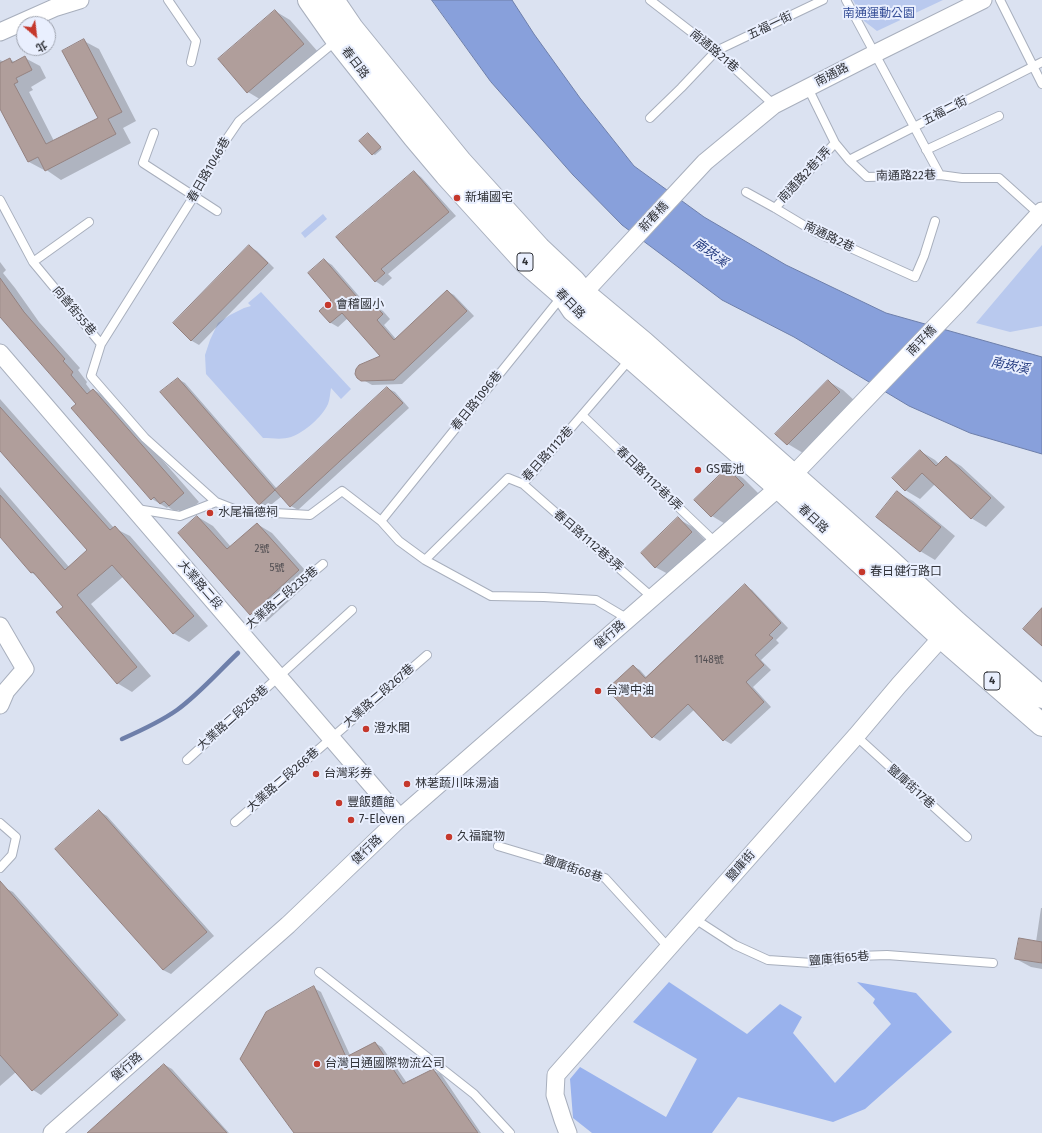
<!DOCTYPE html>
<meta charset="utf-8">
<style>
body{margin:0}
#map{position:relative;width:1042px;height:1133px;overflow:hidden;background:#dbe2f1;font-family:"Fira Sans","Noto Sans TC",sans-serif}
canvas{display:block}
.north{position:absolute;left:16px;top:16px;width:40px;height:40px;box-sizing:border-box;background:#e9effe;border:1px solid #9fa4af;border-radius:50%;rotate:152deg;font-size:11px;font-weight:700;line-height:16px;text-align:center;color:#313339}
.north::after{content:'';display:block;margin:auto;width:14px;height:18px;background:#c5382c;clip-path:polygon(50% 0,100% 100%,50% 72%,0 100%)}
</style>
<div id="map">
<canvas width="1042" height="1133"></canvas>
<div class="north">北</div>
</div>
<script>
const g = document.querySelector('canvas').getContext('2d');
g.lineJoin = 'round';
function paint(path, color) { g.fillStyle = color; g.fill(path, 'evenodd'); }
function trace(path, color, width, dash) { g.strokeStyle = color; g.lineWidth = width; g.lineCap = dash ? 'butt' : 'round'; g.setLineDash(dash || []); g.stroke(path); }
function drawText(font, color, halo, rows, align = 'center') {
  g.font = font + ' "Fira Sans","Noto Sans TC",sans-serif'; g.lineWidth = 4; g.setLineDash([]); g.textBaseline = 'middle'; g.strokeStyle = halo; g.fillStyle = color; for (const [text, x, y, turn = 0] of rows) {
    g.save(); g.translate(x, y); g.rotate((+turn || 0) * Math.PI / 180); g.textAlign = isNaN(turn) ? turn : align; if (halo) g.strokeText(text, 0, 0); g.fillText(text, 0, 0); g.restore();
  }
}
paint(new Path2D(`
 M853,0h90l-66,31 -13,-10z
 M323,214l4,5 -22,19 -4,-5z
 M1042,245v81l-32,6 -34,-9z
 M261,292l90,97 -10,10 -10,-11c-1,5 -1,11 -3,16 -6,13 -23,28 -37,33 -9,3 -19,1 -28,1l-57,-64 -1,-19 5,-15 8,-17 12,-8 14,-7 7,-2 -3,-3z`), '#b9c9ee');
paint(new Path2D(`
 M669,982l78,52 33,-30 22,13 -9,16 42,50 56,-59 -18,-21 2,-4 -18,-17 59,11 36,39 -87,77 -32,13 -95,-25 -26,36h-120l-19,-15 -3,-39 10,-12 86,50 31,-58 -64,-37z`), '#99b2ed');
const water = new Path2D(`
 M432,0h80l22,34 46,64 54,68 70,51 82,48 100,48 156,44v97l-72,-21 -61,-27 -115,-69 -72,-37 -100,-75 -49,-50 -82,-93z`);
paint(water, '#88a0db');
trace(water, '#6e7faa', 1);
paint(new Path2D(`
 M275,11l15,9 29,33 -56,48 -15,-9z
 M84,41l15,8 37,72 -13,7 8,15 -70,37 -16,-11 -1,1 -15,-8 -29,-55v-47l4,2 6,-3 6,4 9,-5 15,8 6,12 -15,9 2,3 -4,2 25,49 45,-23z
 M368,134l14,15 -7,6 -2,-1z
 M414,172l7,5 35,39 -68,58 4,4 -9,8 -8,-5z
 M249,247l8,4 17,17 -75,77 -7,-4 -18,-18z
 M324,260l8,5 39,45 5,-3 7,4 7,8 -6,6 12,14 51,-48 7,4 20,21 -72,68 -30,1 -14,-8 24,-20 -34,-39 -10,9 -7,-4 -11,-12 13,-11z
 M0,262l6,8 -3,3 12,15 24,34 41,46 -2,2 9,12 -1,2 6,8 2,-2 15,9 90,103 -14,12 -7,-4 -2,2 -8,-5 -1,1 -15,-9 -75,-94 -77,-90z
 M178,379l7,4 93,107 109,-102 8,4 14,16 -111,102 -7,-4 -9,-10 -15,12 -8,-4z
 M828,381l15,9 12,11 -52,52 -15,-9z
 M0,399l114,129 16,8 78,90 -19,16 -16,-9 -49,-57 -33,28 60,72 -19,16 -15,-9 -53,-76 -27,-31 -5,-3 -32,-37v-49l69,80 20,-17 -89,-100z
 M920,451l15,9 4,4 7,-7 15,9 44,41 -19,20 -15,-9 -36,-34 -15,15 -15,-9z
 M728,469l15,9 16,16 -32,31 -15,-9z
 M898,493l15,8 42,35 -20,24 -15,-9z
 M198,517l15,9 18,21 26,-23 15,9 41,46 -47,43 -15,-8z
 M678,519l15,8 13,14 -36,34 -15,-8z
 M745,586l7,4 36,38 -12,12 3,3 -18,17 10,10 -18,17 18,20 -40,37 -7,-4 -29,-31 -35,32 -7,-4 -20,-71 7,4 7,8z
 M99,811l8,5 107,120 -43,38 -8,-4z
 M5,888l8,4 113,128 -85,75 -8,-5 -17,-18 -16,14v-194z
 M1041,908h1v61l-11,-2 -15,-8 20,-17z
 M314,988l7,4 29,63 25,-12 7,4 25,36 26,-13 8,4 40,59h-186z
 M165,1065l7,4 57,64h-141z`), '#0003');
trace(new Path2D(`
 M122,739c18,-8 38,-17 55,-29 22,-16 41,-38 61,-57`), '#6e7faa', 4.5);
const building = new Path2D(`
 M275,10l29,34 -57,49 -29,-34z
 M84,39l38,73 -14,7 8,15 -71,37 -7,-14 -10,5 -28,-53v-46l10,-5 2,5 13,-7 7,14 -16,8 2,4 -4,2 32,60 52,-26 -36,-67z
 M368,133l13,14 -9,8 -13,-14z
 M414,171l35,41 -68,57 4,4 -10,9 -39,-45z
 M249,245l19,18 -77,78 -18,-18z
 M324,259l45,52 6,-5 8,8 -6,6 17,20 53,-50 20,21 -73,69 -33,1 -4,-3 -2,-4 1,-5 3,-4 21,-9 -38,-43 -12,10 -11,-12 12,-11 -23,-27z
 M0,278l24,34 41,47 -2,2 10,11 -2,3 16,19 6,-5 91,104 -15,13 -5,-5 -4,3 -6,-7 -3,3 -80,-92 5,-4 -76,-87z
 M178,378l97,112 -16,15 -99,-113z
 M828,380l12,12 -53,53 -12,-11z
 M387,387l16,16 -113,104 -15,-17z
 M0,407l110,123 5,-4 79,90 -21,18 -61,-69 -35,30 60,72 -20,17 -61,-72 7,-5 -30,-35 -2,1 -31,-36v-42l65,75 22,-20 -87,-99z
 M920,450l16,16 10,-10 45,42 -20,21 -49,-46 -17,18 -13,-13z
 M727,468l17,17 -33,32 -17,-17z
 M897,491l44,36 -21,25 -44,-35z
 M197,516l30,33 30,-26 42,47 -49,45 -72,-82z
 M678,517l14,15 -37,36 -14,-15z
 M745,584l36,39 -12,12 4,3 -18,17 9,10 -18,17 18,20 -41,39 -35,-37 -36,34 -45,-49 26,-24 12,13z
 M1042,608v38l-19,-17z
 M99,810l108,122 -44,38 -108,-121z
 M0,881l118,134 -86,76 -32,-36z
 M1019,938l23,4v21l-27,-4z
 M314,986l32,71 29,-15 28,42 30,-15 45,64h-184l-54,-74 26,-47z
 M164,1064l63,69h-140l72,-65z`);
paint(building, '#b09e9b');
trace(building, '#948280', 1);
const service = new Path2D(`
 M168,0l28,41 -5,21
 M650,0l66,51 58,54
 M846,0l94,175
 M1000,0l42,84
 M808,88l27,55 14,17 18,17 73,-2 22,3h37l40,36
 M650,118l31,-30 35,-37 107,-51
 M154,133l-11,30 74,48
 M926,150l73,-34
 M849,160l193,-98
 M746,192l29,16 40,24 100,45 9,-21 11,-35
 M0,200l33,62 68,82 -10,32 54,62 71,64
 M775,208l60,-65
 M33,262l56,-40
 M101,344l93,-148 32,-56 13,-19 97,-80
 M582,415l134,128
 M523,484l130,114
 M137,509l43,7 36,-14 23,9 71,4 32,-24 39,30 18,20 26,19 66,36 53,1 52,3 32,19
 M381,521l182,-226
 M425,560l83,-82 15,6 107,-125
 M241,633l82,-69
 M856,736l111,101
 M187,760l165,-150
 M235,822l192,-167
 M0,823l16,14 -4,18 -12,13
 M498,846l107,32 64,70
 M695,919l40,26 33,15 44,3 46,-7 29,-1 106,8
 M319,972l155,122 36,39`);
const minor = new Path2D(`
 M0,32l54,-24 26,-8
 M577,303l7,-10 8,-9 113,-122 69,-57 100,-51 109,-54
 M0,353l400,465
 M0,626l25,43 -19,22 -6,14
 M52,1133l236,-208 112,-107 393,-343 165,-172 84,-92
 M568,1133l-5,-13 -8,-25 1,-20 300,-339 43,-51 51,-57`);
const primary = new Path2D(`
 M309,0l28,40 77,97 32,38 79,87 38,33 10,15 58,48 148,130 163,150 100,87
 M333,0l19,28 109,134 78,86 35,33 10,12 60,50 245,217 67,62 86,75`);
trace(service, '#a8afbd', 10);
trace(minor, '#a8afbd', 19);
trace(primary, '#a8afbd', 24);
trace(service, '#fff', 8);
trace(minor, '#fff', 17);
trace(primary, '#fff', 22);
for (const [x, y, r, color] of [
 [457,198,4,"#c5382c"],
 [328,305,4,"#c5382c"],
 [698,470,4,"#c5382c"],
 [210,513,4,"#c5382c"],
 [862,572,4,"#c5382c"],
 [598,691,4,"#c5382c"],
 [366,729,4,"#c5382c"],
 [316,774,4,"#c5382c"],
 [407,784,4,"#c5382c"],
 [339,803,4,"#c5382c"],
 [351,820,4,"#c5382c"],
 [449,837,4,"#c5382c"],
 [317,1064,4,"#c5382c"]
]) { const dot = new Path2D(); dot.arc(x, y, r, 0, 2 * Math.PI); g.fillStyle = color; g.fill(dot); trace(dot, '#e9effe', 1.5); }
drawText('10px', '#514e52', null, [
 ["2號",262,549],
 ["5號",277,568],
 ["1148號",709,660]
]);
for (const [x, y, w] of [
 [525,262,16],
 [992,681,16]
]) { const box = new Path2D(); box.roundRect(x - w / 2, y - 9, w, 18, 3); g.fillStyle = '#e9effe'; g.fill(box); trace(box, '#313339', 1); }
drawText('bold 11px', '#313339', null, [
 ["4",525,262],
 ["4",992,681]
]);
drawText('12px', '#364f97', '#e9effe', [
 ["南通運動公園",879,14]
]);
drawText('12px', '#313339', '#e9effe', [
 ["五福一街",770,26,-26],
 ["南通路21巷",714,51,40],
 ["春日路",355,63,52],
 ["南通路",832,75,-27],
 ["五福二街",945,111,-27],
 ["春日路1046巷",209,170,-60],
 ["南通路2巷1弄",805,175,-47],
 ["南通路22巷",906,176,-1],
 ["新春橋",654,217,-47],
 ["南通路2巷",829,237,26],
 ["春日路",570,304,46],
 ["向善街55巷",74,311,50],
 ["南平橋",922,341,-46],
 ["春日路1096巷",477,401,-51],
 ["春日路1112巷",548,454,-48],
 ["春日路1112巷1弄",649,479,44],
 ["春日路",813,519,43],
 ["春日路1112巷3弄",588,541,41],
 ["大業路二段",200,585,49],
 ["大業路二段235巷",282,598,-40],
 ["健行路",610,635,-41],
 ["大業路二段267巷",379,696,-41],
 ["大業路二段258巷",233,718,-42],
 ["大業路二段266巷",283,780,-41],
 ["鹽庫街17巷",911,787,42],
 ["健行路",367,850,-44],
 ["鹽庫街",741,866,-49],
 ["鹽庫街68巷",573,869,18],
 ["鹽庫街65巷",839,959,-5],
 ["健行路",127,1067,-41]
]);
drawText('12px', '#313339', '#e9effe', [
 ["新埔國宅",465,198],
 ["會稽國小",336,305],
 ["GS電池",706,470],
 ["水尾福德祠",218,513],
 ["春日健行路口",870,572],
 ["台灣中油",606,691],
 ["澄水閣",374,729],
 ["台灣彩券",324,774],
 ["林荖蔬川味湯滷",415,784],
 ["豐飯麵館",347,803],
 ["7-Eleven",359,820],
 ["久福寵物",457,837],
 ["台灣日通國際物流公司",325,1064]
], 'left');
drawText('italic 13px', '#243b80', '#e9effe', [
 ["南崁溪",710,253,36],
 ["南崁溪",1010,366,12]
]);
</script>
